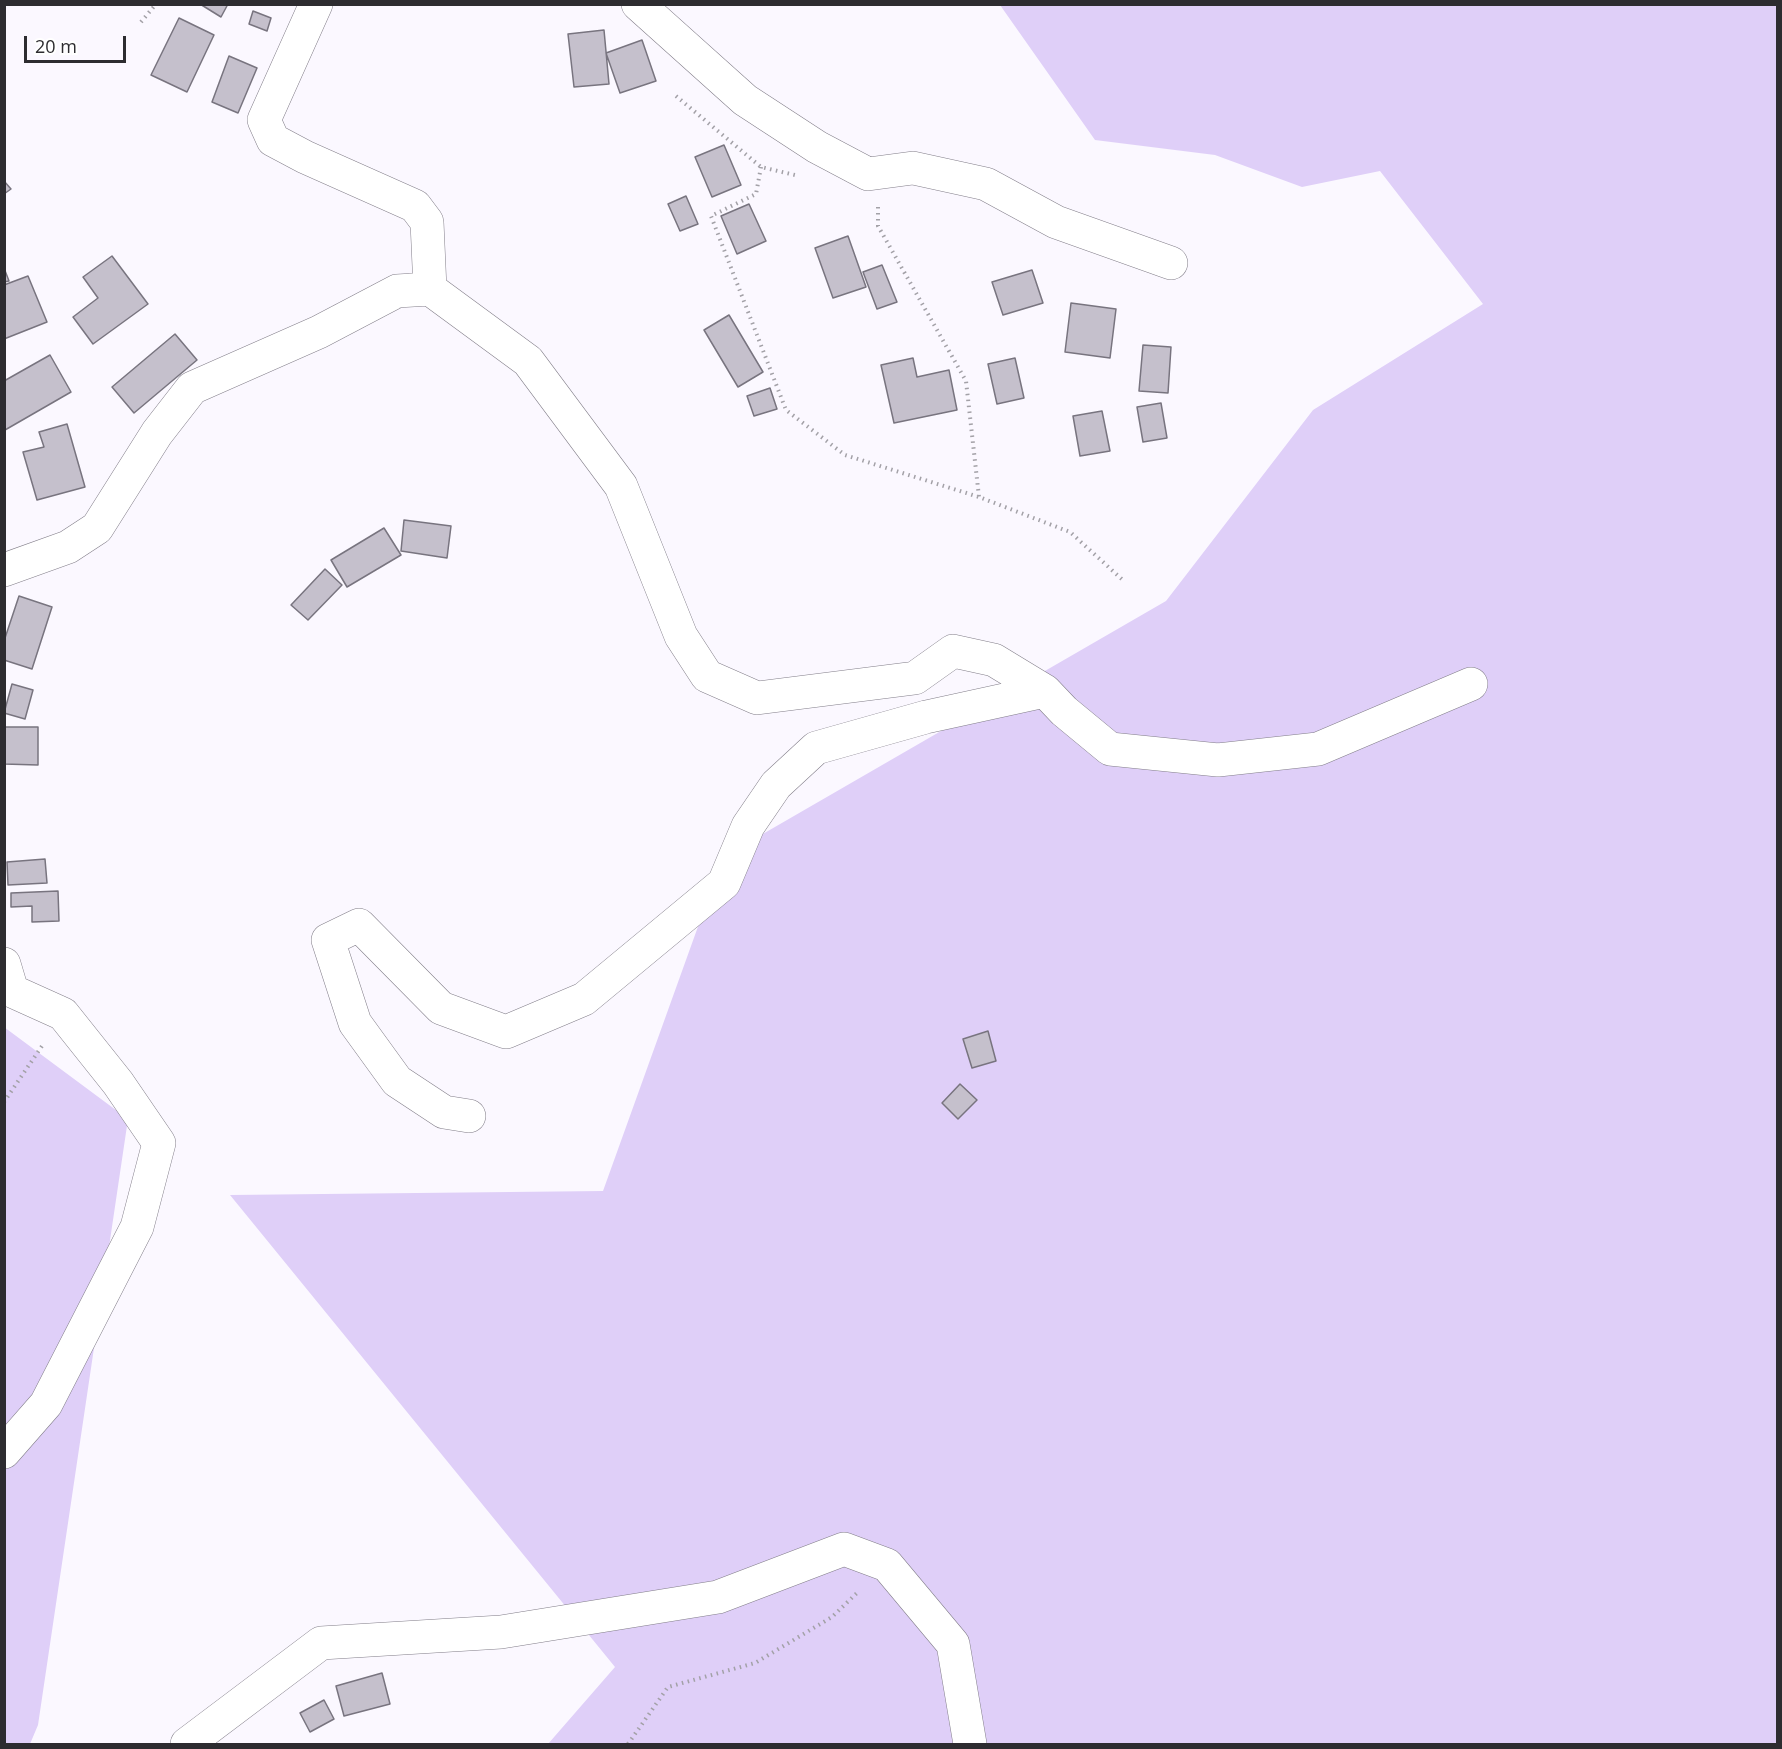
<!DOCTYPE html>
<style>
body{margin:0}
#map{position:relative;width:1782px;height:1749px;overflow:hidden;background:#fbf8ff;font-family:"Open Sans",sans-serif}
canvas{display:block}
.frame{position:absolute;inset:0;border:6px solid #2d2c30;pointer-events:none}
.scale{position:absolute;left:24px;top:36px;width:102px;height:27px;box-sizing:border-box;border:3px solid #2d2c30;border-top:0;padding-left:8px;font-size:18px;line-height:21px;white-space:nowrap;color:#2d2c30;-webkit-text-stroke:4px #fff;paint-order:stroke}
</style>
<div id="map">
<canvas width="1782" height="1749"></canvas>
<div class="frame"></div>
<div class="scale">20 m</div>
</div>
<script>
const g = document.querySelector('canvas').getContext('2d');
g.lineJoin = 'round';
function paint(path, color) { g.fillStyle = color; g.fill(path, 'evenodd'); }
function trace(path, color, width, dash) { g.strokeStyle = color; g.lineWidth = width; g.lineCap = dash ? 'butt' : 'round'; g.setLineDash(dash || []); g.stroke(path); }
paint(new Path2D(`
 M1000,5h777v1739h-1229l67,-77 -385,-472 373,-4 120,-334 443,-256 147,-191 170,-106 -103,-133 -78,16 -87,-32 -120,-15z
 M4,1027l124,92 -90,606 -8,19h-26z`), '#dfcff8');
const building = new Path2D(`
 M200,4h28l-7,13z
 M253,11l18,7 -4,13 -18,-7z
 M179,18l35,17 -27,57 -36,-17z
 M604,30l5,54 -35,3 -6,-53z
 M642,40l14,41 -36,12 -14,-40z
 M229,56l28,12 -19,45 -26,-11z
 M724,145l17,40 -29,12 -17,-40z
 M4,181l7,8 -7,5z
 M686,196l12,28 -18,7 -12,-27z
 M749,204l17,37 -29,13 -16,-38z
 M848,236l18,51 -33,11 -18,-50z
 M112,256l36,48 -55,40 -20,-27 25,-19 -15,-21z
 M882,265l15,37 -20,7 -14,-37z
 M4,268l5,13 -5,1z
 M1032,270l11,33 -40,12 -11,-33z
 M28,276l19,46 -43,17v-54z
 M1071,303l45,6 -6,49 -45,-6z
 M729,315l34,57 -25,15 -34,-57z
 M175,334l22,26 -63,53 -22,-26z
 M1143,345l28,2 -3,46 -29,-2z
 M50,355l21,37 -66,38 -1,-49z
 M913,358l4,19 32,-7 8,40 -63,13 -13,-58z
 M1015,358l9,40 -27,6 -9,-40z
 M770,388l7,21 -23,7 -7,-20z
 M1161,403l6,35 -24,4 -6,-35z
 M1102,411l8,40 -30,5 -7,-40z
 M67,424l18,63 -48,13 -14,-48 21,-5 -5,-15z
 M404,520l47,6 -4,32 -46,-7z
 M384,528l17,27 -54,32 -16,-27z
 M325,569l17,16 -34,35 -17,-15z
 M19,596l33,11 -20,62 -28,-9v-19z
 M12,684l21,6 -8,29 -21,-6z
 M4,727h34v38l-34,-1z
 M45,859l2,24 -39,2 -1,-23z
 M58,891l1,30 -27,1v-16l-21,1v-14z
 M988,1031l8,30 -24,7 -9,-29z
 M960,1084l17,16 -19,19 -16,-16z
 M382,1673l8,31 -46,12 -8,-30z
 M324,1700l10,19 -24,13 -10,-19z`);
paint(building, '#c5c0cc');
trace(building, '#78747f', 1.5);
const minor = new Path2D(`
 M316,4l-52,116 9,20 32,17 110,49 12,16 3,67
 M638,4l107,96 72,47 51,27 45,-6 73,16 70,38 115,41
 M4,570l64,-23 29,-19 60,-95 35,-45 127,-56 78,-41 33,-2 98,72 93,125 60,150 26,40 50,22 158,-20 38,-27 41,9 51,31
 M4,964l8,27 51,23 55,69 41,60 -22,84 -91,177 -42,48
 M469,1116l-25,-4 -47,-31 -42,-58 -27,-83 31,-15 82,83 65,24 78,-33 140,-116 24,-57 28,-41 40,-37 110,-31 119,-26 19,20 46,38 108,11 100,-11 153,-65
 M187,1744l134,-101 180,-11 217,-35 126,-48 43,16 66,79 17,100`);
trace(minor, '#827e89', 34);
trace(new Path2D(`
 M141,22l15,-18
 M676,96l85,71 34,8
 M761,167l-5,27 -45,22 75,194 59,45 134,42 91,35 55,50
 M878,207v19l88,155 13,116
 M4,1102l40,-59
 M628,1744l40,-57 87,-24 77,-46 27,-26`), '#a3a1a7', 4, [1.5, 4.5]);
trace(minor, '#fff', 33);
</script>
